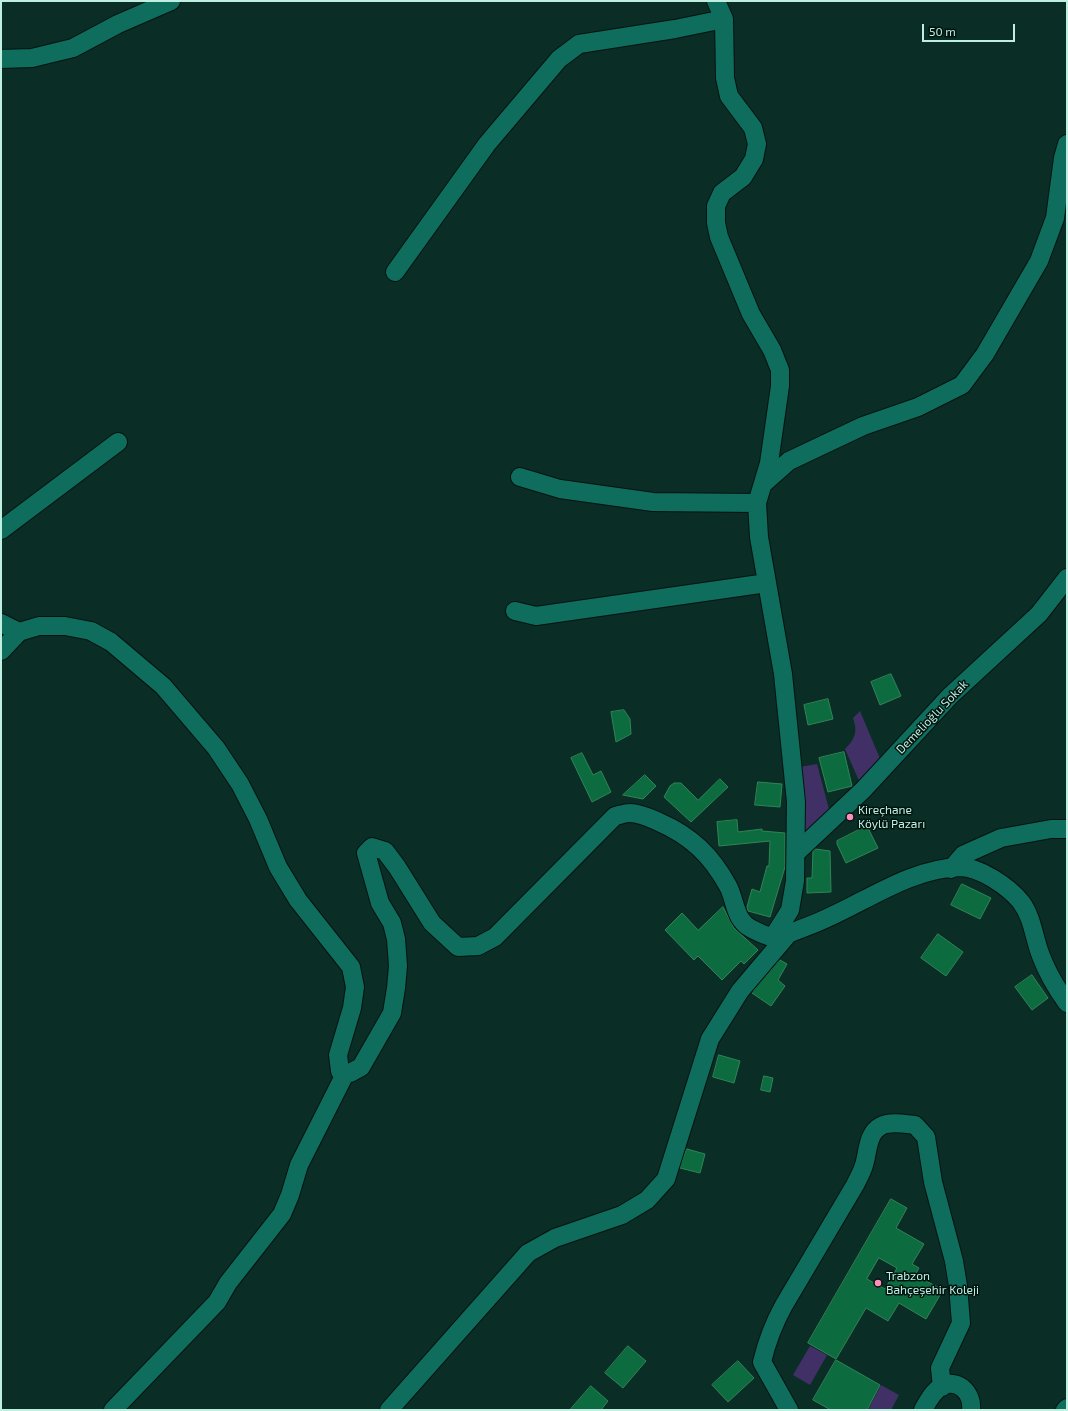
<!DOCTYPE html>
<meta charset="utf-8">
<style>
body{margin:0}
#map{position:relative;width:1068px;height:1411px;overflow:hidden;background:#0a2e26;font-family:"Exo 2",sans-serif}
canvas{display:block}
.frame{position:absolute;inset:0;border:2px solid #beefe1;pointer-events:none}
.scale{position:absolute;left:922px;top:24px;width:93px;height:18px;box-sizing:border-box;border:2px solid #beefe1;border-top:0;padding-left:5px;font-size:12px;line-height:14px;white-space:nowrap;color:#beefe1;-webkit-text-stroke:3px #00140f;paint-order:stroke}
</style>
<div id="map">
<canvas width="1068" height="1411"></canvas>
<div class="frame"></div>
<div class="scale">50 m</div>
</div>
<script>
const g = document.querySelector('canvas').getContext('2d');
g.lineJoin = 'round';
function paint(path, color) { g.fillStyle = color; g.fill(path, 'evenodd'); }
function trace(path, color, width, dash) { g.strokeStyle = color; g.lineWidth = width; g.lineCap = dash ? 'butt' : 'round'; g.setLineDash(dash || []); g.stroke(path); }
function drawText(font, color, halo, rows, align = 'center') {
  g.font = font + ' "Exo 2",sans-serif'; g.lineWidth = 3; g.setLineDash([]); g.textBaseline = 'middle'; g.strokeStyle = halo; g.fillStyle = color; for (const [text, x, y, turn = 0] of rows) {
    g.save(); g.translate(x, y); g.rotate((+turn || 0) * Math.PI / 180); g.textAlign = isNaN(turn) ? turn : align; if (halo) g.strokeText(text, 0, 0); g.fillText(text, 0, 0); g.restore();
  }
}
paint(new Path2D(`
 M860,711l21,50 -21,22 -15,-34c10,-10 13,-17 8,-31z
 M817,764l13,49 -30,29v-75z
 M810,1346l17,9 -17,30 -17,-10z
 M881,1385l18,10 -8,15h-23z`), '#413066');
const building = new Path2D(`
 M891,674l10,22 -21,9 -9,-23z
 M828,699l5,20 -25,6 -4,-20z
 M624,710l6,9 1,15 -15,8 -5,-30z
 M844,752l8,34 -24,6 -9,-34z
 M582,753l11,22 8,-4 10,21 -19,10 -21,-44z
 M645,775l11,11 -13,13 -20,-4z
 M720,779l8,8 -37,35 -27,-25 6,-11 4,-3h7l17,17z
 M758,782l24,2 -2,23 -25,-2z
 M737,820l1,12 24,-3v2l23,2v34l-15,50 -22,-6 -1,-4 5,-18 8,3 7,-26h2l1,-25 -51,5 -2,-24z
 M867,826l11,22 -32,15 -9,-19v-3z
 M815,849l15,2 1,41 -24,1v-15h5l1,-27z
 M962,884l29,14 -11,21 -29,-14z
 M723,907l11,21 24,22 -14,14 -3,-3 -19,19 -24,-24 -4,4 -29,-30 17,-17 16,17z
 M938,934l25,18 -17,24 -25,-18z
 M780,960l7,4 -9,16 7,6 -14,20 -19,-13z
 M1032,975l16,23 -16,12 -17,-23z
 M719,1055l21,6 -6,22 -21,-6z
 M764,1076l9,2 -3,14 -9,-2z
 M687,1149l18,5 -5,19 -20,-5z
 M891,1199l16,9 -11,20 28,16 -12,20 7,4 -4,7 28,15 -17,29 -27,-16 -11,18 -22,-13 -30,51 -28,-16zM879,1258l18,10 -12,21 -18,-10z
 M628,1346l18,15 -23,27 -18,-15z
 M836,1360l44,25 -13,25h-36l-18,-10z
 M738,1361l16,17 -26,24 -16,-17z
 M591,1386l17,15 -7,9h-31z`);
paint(building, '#0d6b40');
trace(building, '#318457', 1);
const minor = new Path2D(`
 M716,1l8,18 1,59 4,18 24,32 4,16 -3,15 -11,18 -21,16 -6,13v17l3,14 32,77 21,36 8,20v16l-11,77 -12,40 2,34 24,137 13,128 -1,79 -5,29 -17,27
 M1,59l31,-1 41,-10 45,-24 53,-23
 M395,272l92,-128 72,-85 20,-15 96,-15 49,-10
 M520,477l40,12 93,13 104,1
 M763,484l26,-23 74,-35 55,-19 44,-22 23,-31 54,-93 16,-43 8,-60 4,-14
 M1,530l117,-88
 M515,611l21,5 231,-33
 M1,623l18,9
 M1,651l18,-19 20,-6h26l26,5 20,11 52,44 53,62 24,36 18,35 20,48 20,33 53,67 4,20 -3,21 -14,47 2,16 10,2 11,-6 31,-54 4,-25 2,-22 -2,-27 -4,-16 -12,-20 -14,-50 6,-6 13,4 12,16 35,56 26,24 20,-1 17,-9 120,-121c5,-1 10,-3 15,-3 10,0 20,5 29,9 32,14 52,33 69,64 8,15 6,34 24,43 6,3 13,7 20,8 9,1 23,-6 31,-9 53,-18 100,-59 157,-61 20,0 49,20 61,35 12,16 13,37 20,54 6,16 16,33 26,47
 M796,853l67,-63 87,-94 89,-82 28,-36
 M951,869l12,-14 38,-17 50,-9h16
 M113,1410l104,-108 11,-19 54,-69 8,-19 9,-30 47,-93
 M389,1410l139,-157 27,-15 67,-23 25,-15 19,-21 44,-140 30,-48 50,-59
 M789,1410l-27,-48c5,-21 12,-39 22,-57l71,-120c3,-6 7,-13 9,-20 4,-12 3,-32 17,-39 9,-5 24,-2 34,-1l11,12 7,45 21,79 4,25 3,37 -21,45 2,19
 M923,1410c5,-9 10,-19 19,-24 17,-8 31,8 29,24
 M1065,1410l2,-2`);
trace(minor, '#051310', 20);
trace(minor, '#0e6d5c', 18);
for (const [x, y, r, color] of [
 [850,817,4,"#ff8eb9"],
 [878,1283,4,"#ff8eb9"]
]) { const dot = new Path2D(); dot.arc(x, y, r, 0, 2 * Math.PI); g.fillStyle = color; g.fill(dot); trace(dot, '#00140f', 1.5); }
drawText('12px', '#beefe1', '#00140f', [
 ["Demelioğlu Sokak",932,717,-46]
]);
drawText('12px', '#beefe1', '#00140f', [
 ["Kireçhane",858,810],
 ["Köylü Pazarı",858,824],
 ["Trabzon",886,1276],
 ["Bahçeşehir Koleji",886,1290]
], 'left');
</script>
